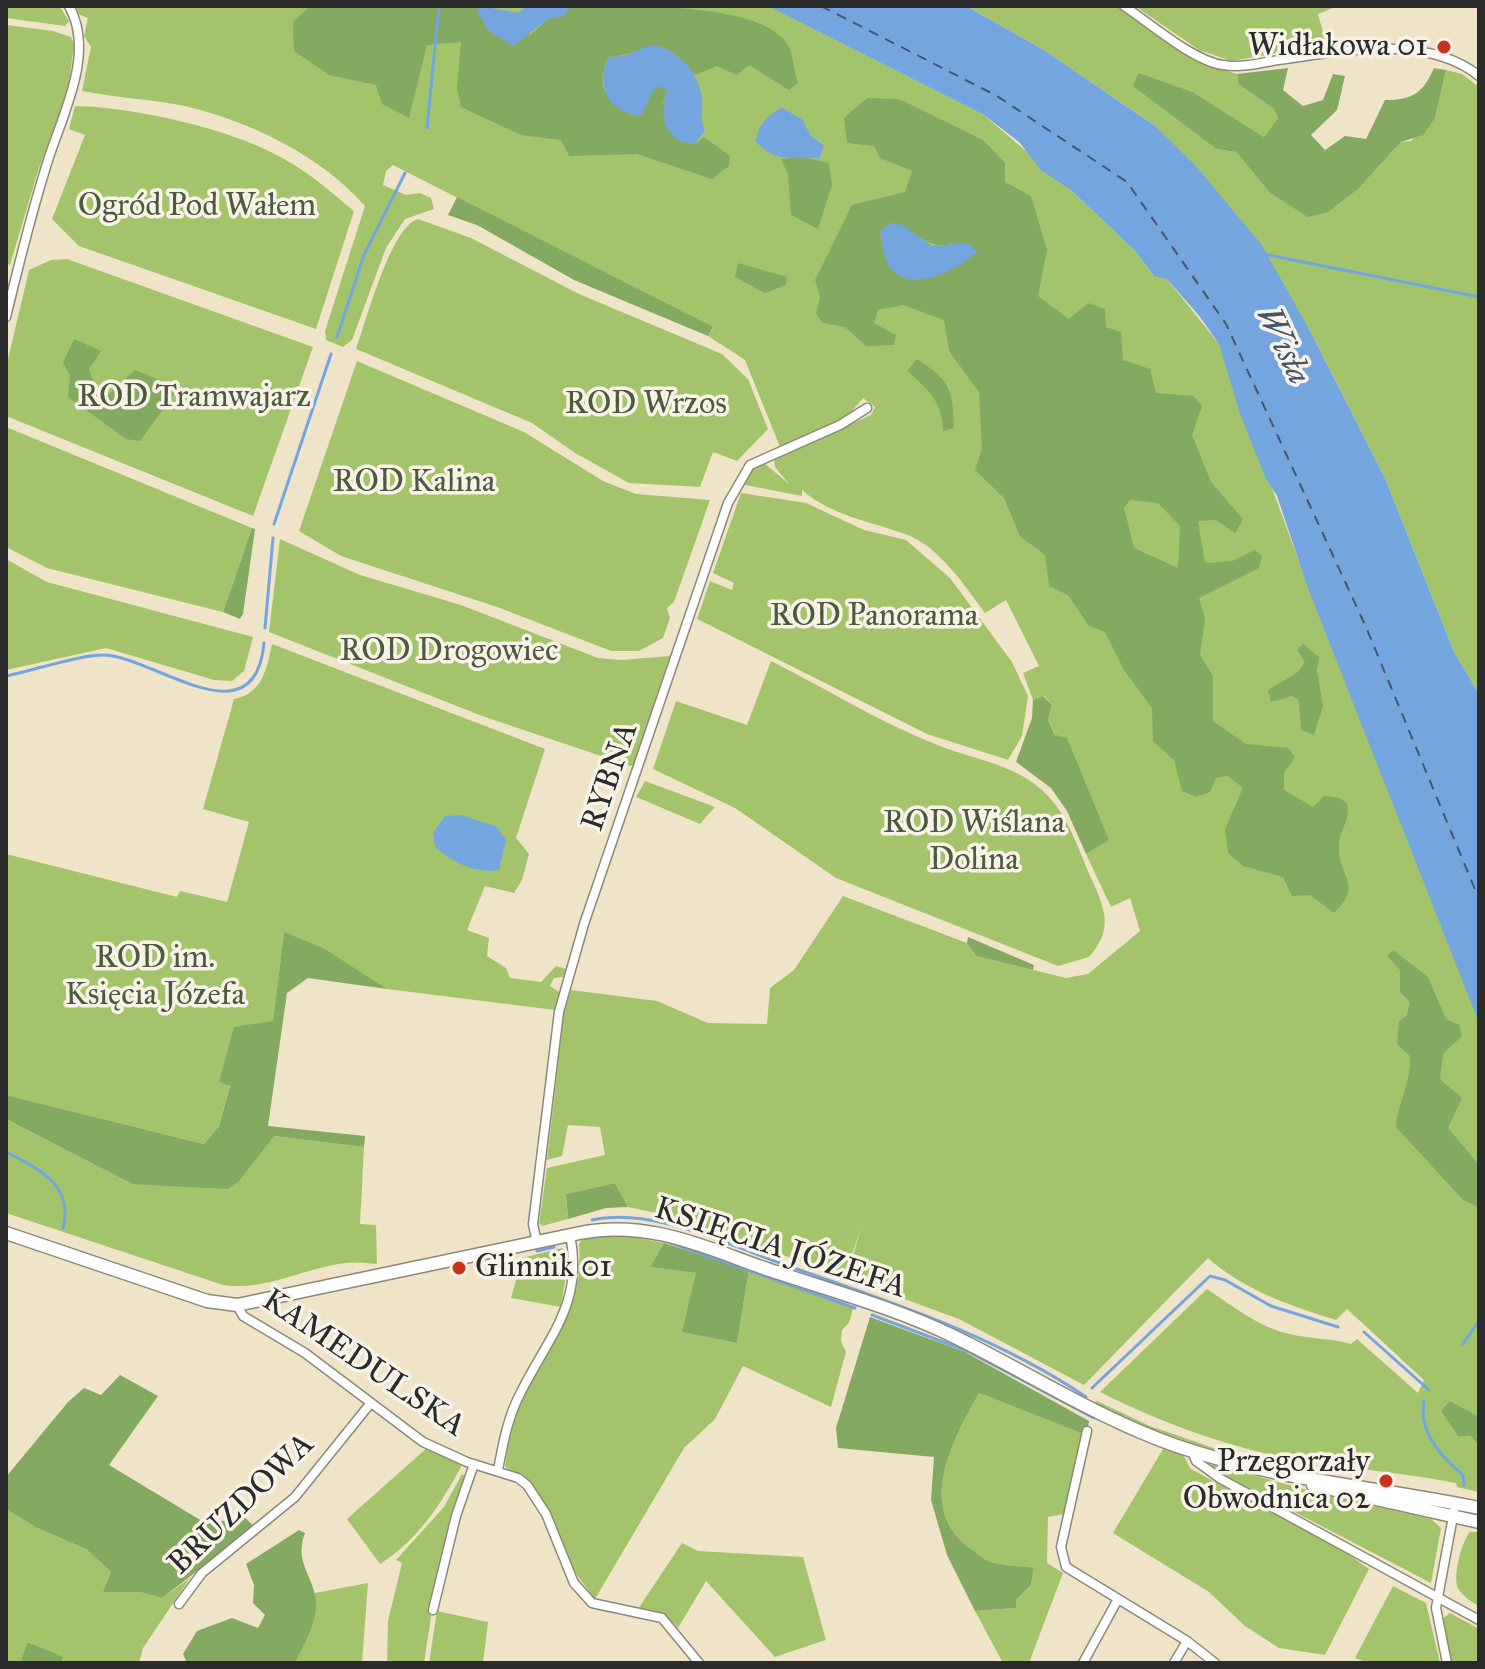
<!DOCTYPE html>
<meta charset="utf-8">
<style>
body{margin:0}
#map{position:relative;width:1485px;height:1669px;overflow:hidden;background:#f0e4c8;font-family:"IM FELL Great Primer",serif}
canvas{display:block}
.frame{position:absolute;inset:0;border:8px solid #2b2b2b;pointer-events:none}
</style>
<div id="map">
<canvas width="1485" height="1669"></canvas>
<div class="frame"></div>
</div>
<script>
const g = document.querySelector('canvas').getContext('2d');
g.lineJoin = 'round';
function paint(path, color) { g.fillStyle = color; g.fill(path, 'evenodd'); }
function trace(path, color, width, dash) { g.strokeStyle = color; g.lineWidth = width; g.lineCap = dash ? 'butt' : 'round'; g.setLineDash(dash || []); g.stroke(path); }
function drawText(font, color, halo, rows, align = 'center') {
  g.font = font + ' "IM FELL Great Primer",serif'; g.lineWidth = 7; g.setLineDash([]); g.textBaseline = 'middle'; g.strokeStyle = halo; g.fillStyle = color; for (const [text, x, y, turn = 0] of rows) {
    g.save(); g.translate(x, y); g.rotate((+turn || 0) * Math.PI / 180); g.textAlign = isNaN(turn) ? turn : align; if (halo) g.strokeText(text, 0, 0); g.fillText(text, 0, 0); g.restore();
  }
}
paint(new Path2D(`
 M6,6h763l215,109 87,75 64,61 18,24 14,4 52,65 78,212 182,453v408l-29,-15 20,34 9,9v47l-22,-5 -1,-4c-51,-10 -102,-14 -153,-22 -71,-12 -139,-37 -203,-69l107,-103c25,17 52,38 82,45 21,5 41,4 62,10l6,-5 61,54 6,-13 -77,-71 -11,11c-43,-13 -94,-31 -128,-62l-124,127 -125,-66 -112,-41 14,-51 -16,50 -170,-60 -47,-10 -13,-24 -49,11 2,25 -26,7 -3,-3 8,-55 58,-13 -5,-28 -32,-2 -6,31 -15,4 17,-147 7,-23 86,11 51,22 59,1 3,-36 24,-18 49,-74 124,47 9,13 90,22 22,-4 52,-43 -10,-33 -19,9 -25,-53 22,-14 -60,-120 4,-15 -8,-9 -11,4 -10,-27 16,-7 -33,-66 -21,13c-20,-27 -46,-67 -80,-79 -36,-13 -73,-18 -103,-44v6l-62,-12 13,-17 11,-4 25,21 -14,-17 -1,-9 97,-43 4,-8 -12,-9 -17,20 -66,29 -35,-87 -37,-24 5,-8 -320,-163 -7,6 -3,14 23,10 14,-2 11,5 3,11 -29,10 -19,29 -34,92 -9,7 -17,-7 -1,-9 40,-125c-45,-51 -114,-84 -180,-100 -34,-7 -69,-8 -103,-15l9,-44 -7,-11 4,-18 -28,-11 9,14 -4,5 -59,-8z
 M966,6h152l86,57 33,11 1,10 36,25 4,9 -14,19 -71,-45 -55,-18 -4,12 82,63 20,3 33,40 90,-4 42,-46 10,-1 24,-23 11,-48 16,4 17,13v607l-25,-42 -69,-174 -76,-149 -154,-203 -111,-76z
 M1135,6h203l-20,8 7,26 -24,9 -70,12 -32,-11z
 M6,25l47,6 18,6 3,7 -6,48 -30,79 -28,94 -4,-2z
 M75,106c59,1 158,23 209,53 26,14 48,34 70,52l-38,118 -237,-83 -27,-27 33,-84 -16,-6z
 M418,219l53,19 108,56 143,60 26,25 20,50 -31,32 -24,-9 -13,35 -71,-4 -54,-30 -43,-30 -176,-74c10,-27 35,-123 62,-130z
 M67,259l246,88 -60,169 -247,-100v-48l23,-98 22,-10z
 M357,361l167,71 79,49 33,13 74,6 -36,102 -7,6 3,10 -7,20 -24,13h-28l-111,-43 -159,-52 -42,-25z
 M6,427l246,101 -29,84 -176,-44 -41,-21z
 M741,493l65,10 58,27 42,10 44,38 62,84 16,34 -6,40 -14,24 -81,-26 -230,-115 13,-38 22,9 2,-7 -21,-10z
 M280,539l80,36 101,30 137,53 23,2 49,-4 1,8 -33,98 -7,4 -149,-50 -213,-84z
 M6,559l41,23 206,55 -9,34 -12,10 -18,-1 -108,-32 -100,22z
 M272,644l273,105 -29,89 13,16 -7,26 -8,13 -29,-7 -18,44 22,8 -2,18 19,12 4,10 31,4 15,-16 10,3 -3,8 -9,1 -4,8 9,6 -4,18 -168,-21 -103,-56 -11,88 -54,61 11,3 -11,41 -15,18 -198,-49v-241l171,43 3,-6 47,11 22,-80 -46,-13 31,-110c28,-5 33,-30 38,-55z
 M771,661c54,27 108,61 164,83 36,15 77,19 107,46 26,23 36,59 50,90 14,31 21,50 -3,77l-31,9 -222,-88 -101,-70 -82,-39 23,-68 71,24z
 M645,781l70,26 -15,17 -64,-27z
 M6,1119l126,65 134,-42 8,-6 90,11 -4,77 16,1 1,39c-13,-1 -26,-2 -38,0 -39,6 -75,27 -116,21l-217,-72z
 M618,1234l46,9 -14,24 47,6 -14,59 54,11 12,-73 104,38 -4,15 -7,7 -1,11 5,11 -15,55 -88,-41 -28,53 -31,29 -89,151c-10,-13 -21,-27 -28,-41 -18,-38 -24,-70 -62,-91 2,-12 2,-26 5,-38 18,-70 76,-103 69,-185l5,-7z
 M562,1248l6,14 -7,45 -50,-9 11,-40z
 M979,1393l107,41 -22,80 -16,3 -1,46 16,10 -34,90h-26l-28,-52 41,-3v-8l15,-15 3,-16c-14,-3 -29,-3 -43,-7 -7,-2 -14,-9 -21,-14 -55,-40 -17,-108 9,-155z
 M1097,1401l53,25 81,28 131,28c-101,-16 -176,-33 -269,-79z
 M428,1447l34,18c-21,39 -44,75 -82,99l-33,-45z
 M1163,1449l20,6 8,14 154,83 24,17 -44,86 -46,-7 -34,-22 -36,-34 -96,-59z
 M1212,1464l125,34 94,21 10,9 -10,55 -221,-115z
 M462,1474l3,2 -26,89 -15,98h-37l1,-42 14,-58 -6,-3 48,-53z
 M6,1509l31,19 49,21 25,23 -7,20h36l22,6 28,-20 -47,70 -4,15h-78l2,-5 -34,-16 -9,21h-14z
 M1470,1532h9v74c-6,-3 -16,-10 -20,-16 -8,-10 3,-50 11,-58z
 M682,1543l16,8 105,6 23,83 -51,17 -69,-76 -28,47 -12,-13 -28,-6z
 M368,1583l-6,80h-67l12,-26 8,-44z
 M1393,1586l33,17 14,60h-72l-13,-5z
 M437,1611l51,11 -5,41h-54z
 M1450,1613l29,16v34h-28l-10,-43z`), '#a4c46c');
paint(new Path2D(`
 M310,6h171l-4,5 53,24 18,-16 15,-3 9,-10c47,0 194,-6 217,41 4,7 5,26 9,36l-9,7 -40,-25 -12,10 -20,-9 -22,9c-41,-45 -36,-25 -87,-17 -13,32 -2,38 23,57l24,-28h7l5,5 -4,11 32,41 9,-7 26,19 -1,10 -17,13 -75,-25 -68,2 -8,-16 -40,-5 -60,-28 -4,-18 4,-47 -34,3 -18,73 -27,-14 -6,-19 -47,-10 -35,-24 -1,-29z
 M1288,68l-5,22 20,16 20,-6 10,-26 12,2 -8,34 -26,25 14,15 20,-14 21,3 19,-39c28,0 38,-7 49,-32l12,2 -11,48 -12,17 -22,7 -42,46 -31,24 -20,5 -39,-25 -33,-40 -20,-3 -83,-63 5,-13 55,19 71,45 14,-19 -4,-9 -36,-25 -1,-10z
 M867,98l32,1 84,41 22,23v19l26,14 16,54 -9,46 31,23 19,-16 17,6 1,18 15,5 2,28 27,9 6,24 37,3 9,10 -10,29 19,47 32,37 -8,14 -19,-13 -18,1 7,42 27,-2 23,-11 7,6 -3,12 -60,30 6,21 -5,36 13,21v45l33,23 42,4 7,9 -11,16v17l29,17 11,-11 16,2 7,5c4,18 -7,25 -8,42 -2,32 26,39 -5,68l-24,-18 -18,1 -9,-19 -40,-11 -15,-13 -3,-24 18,-41 -15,-12 -12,2 -6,14 -14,5 -14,-6 -8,-31 -21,-19 -1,-33 -28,-38 -19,-38 -16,-6 -21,-31 -19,-9 -4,-31 -25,-19 -16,-38 -29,-28 7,-21 -3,-57 -30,-41 -5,-31 -41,-15 -25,5 -4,13 22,12 -2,10 -28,1 -21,-19 -22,-4 -7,-9 4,-17 -5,-17 37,-75 53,-13 7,-21 -32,-13 -6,-12 -27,-3 -3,-25zM890,223c25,4 39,32 66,19l-52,35c-19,-10 -20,-24 -24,-45zM1130,500l28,3 22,23 -2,42 -44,-20 -10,-40z
 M799,156l30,7 3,22 -14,44 -27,-14 -3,-41 -7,-15z
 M457,197l256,130 -5,9 -134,-56 -97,-55 -29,-10z
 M738,263l49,14 -1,8 -21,8 -30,-16z
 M74,339l27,12 -12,18 8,23 10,4 28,-26 37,15 2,9 -34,47 -14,-2 -58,-42 2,-21 -7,-13z
 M917,359c33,21 36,31 37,69l-11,3c0,-28 -15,-42 -36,-60z
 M252,528l3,1 -12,85 -3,5 -17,-7z
 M1303,644l16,13 -2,14 6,35 -9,29 -13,-5 -2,-30 -7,-4 -21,6 -3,-12 30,-18 7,-10 -8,-12z
 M1043,696l9,9 -4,15 7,15 12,3 42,102 -23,14 -19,-43 -16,-23 -35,-26 16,-44 1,-18z
 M284,932l39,16 64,41 -79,-11 -21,15 -19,133 97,10 -1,11 -90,-11 -36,46 -10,7 -96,-5 -126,-65v-24l198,49 15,-18 11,-40 -11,-4 15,-55 39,-6z
 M968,937l66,28 -1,5 -57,-14 -9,-13z
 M1393,950l35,27 18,42 13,6 3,11 -19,18 -3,25 22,19 -14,30 31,37v42l-16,-7 -67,-73c2,-25 16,-47 14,-71l-13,-12 2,-22 8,-7 3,-13 -10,-10v-22l-13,-14z
 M615,1183l13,24 -22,1 -38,11 -2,-25z
 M664,1243l85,27 -12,73 -55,-11 14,-59 -46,-6z
 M870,1317l95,35 124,69 -2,14 -108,-42c-26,47 -64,115 -9,155 7,5 14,12 21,14 14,4 29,4 43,6l-3,17 -15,15v8l-41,3 -28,-56 -16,-55 3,-43 -96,-9 -2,-20z
 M120,1375l38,21 -49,69 98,59 37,-7 11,10 -93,71 -22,-6h-37l8,-20 -25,-23 -49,-21 -31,-19v-32l62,-75 16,-14 17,7z
 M1450,1401l29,16v28l-9,-9h-12l-17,-25z
 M299,1530l6,3c-10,27 4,37 10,62 6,20 -11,50 -20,68h-108l-4,-9 14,-23 35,-13 26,10 7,-13 -12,-12 1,-18 -8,-21z
 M28,1642l35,15 -2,6h-41z`), '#83aa60');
paint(new Path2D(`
 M481,6l37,7 9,-7h45l-9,10 -15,3 -35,27 -24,-15 -12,-20z
 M768,6h198l78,44 111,76 40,39 66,79 48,85 76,149 69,174 25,42v329l-170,-432 -32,-95 -12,-19 -25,-63 -21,-70 -19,-27 -33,-38 -13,-3 -19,-25 -64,-61 -30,-20 -22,-28 -35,-27z
 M651,45c26,3 48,27 51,53 1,14 -3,19 3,32l-10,14c-30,-1 -37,-27 -28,-52l-5,-5h-7l-14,29c-33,-3 -45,-30 -33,-58l19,-3z
 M782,108l20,11 8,16 14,11 -5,13c-30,-5 -40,6 -63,-17 1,-16 12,-28 26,-34z
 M890,223l12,2 30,21 36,-3 9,9c-18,17 -66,42 -86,17 -8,-10 -8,-25 -11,-37z
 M461,815l34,11 11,13 -7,31c-23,4 -47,-8 -64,-23l-2,-14 12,-17z`), '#74a5de');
trace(new Path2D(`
 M427,128l12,-122
 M1263,254l216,43
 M337,337l27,-82 41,-82
 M274,524l57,-170
 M265,628l8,-90
 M6,676c26,-5 72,-21 97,-21 49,0 152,89 161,-12
 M6,1152c33,17 68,33 57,76
 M592,1220c61,-14 141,27 199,47 101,36 205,69 295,130
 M589,1238l20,-3
 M671,1243l184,65
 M537,1251l17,-4
 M872,1315l95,36 127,67
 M1364,1332l65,58
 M1462,1345l17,-24
 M1092,1388l118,-112 15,4 46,26 67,21
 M1424,1401c-6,30 17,56 39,74l1,10`), '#74a5de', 3);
trace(new Path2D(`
 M821,6l176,90 130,86 99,142 140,303 113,272`), '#45566a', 2, [10, 8]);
const minor = new Path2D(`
 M1124,6c26,17 69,55 99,59 18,3 38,-2 55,-5 63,-8 148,-27 201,16
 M6,317c12,-49 24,-99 39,-147 14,-50 52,-114 24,-164
 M537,1243l-4,-19 26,-212 25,-88 144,-421 22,-38 90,-40 27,-17
 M237,1305l6,11 62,37 118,89 44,20 51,16 9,7 19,29 28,69 18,20 70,15 37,45
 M1087,1431l-26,116 5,20 121,74 28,22
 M1192,1451l4,10 25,18 258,141
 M498,1470c5,-27 10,-54 23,-78 28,-56 63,-89 49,-157
 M179,1604l23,-31 93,-76 75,-93
 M433,1610l23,-94 18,-52
 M1083,1663l35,-64
 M1174,1663l13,-22
 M1447,1663l-11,-55 18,-97`);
const secondary = new Path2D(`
 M6,1233l201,68 30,4 343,-72c66,-13 120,12 181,34 64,22 133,40 194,70 74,36 144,82 222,109 98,34 201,41 302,62
 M1313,1485l166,37`);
trace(minor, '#8e887a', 11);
trace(secondary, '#8e887a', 15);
trace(minor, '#fff', 8);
trace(secondary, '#fff', 12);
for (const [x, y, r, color] of [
 [1444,47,8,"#c8321e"],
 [459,1268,8,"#c8321e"],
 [1386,1481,8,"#c8321e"]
]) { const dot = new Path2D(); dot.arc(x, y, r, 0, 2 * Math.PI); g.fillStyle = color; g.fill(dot); trace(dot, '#f7f3e8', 3); }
drawText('32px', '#2b2b2b', '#f7f3e8', [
 ["Widłakowa 01",1428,47],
 ["Glinnik 01",475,1268,"left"],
 ["Przegorzały",1370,1463],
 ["Obwodnica 02",1370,1500]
], 'right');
drawText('32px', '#4f593e', '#f7f3e8', [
 ["Ogród Pod Wałem",197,207],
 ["ROD Tramwajarz",194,398],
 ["ROD Wrzos",646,405],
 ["ROD Kalina",414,483],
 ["ROD Panorama",874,617],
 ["ROD Drogowiec",449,652],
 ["ROD Wiślana",974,824],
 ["Dolina",974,861],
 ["ROD im.",155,959],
 ["Księcia Józefa",155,996]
]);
drawText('32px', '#2b2b2b', '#f7f3e8', [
 ["RYBNA",611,777,-71],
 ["KSIĘCIA JÓZEFA",780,1249,18],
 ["KAMEDULSKA",363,1364,34],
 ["BRUZDOWA",242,1505,-44]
]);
drawText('italic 34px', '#45566a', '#f7f3e8', [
 ["Wisła",1282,346,64]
]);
</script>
